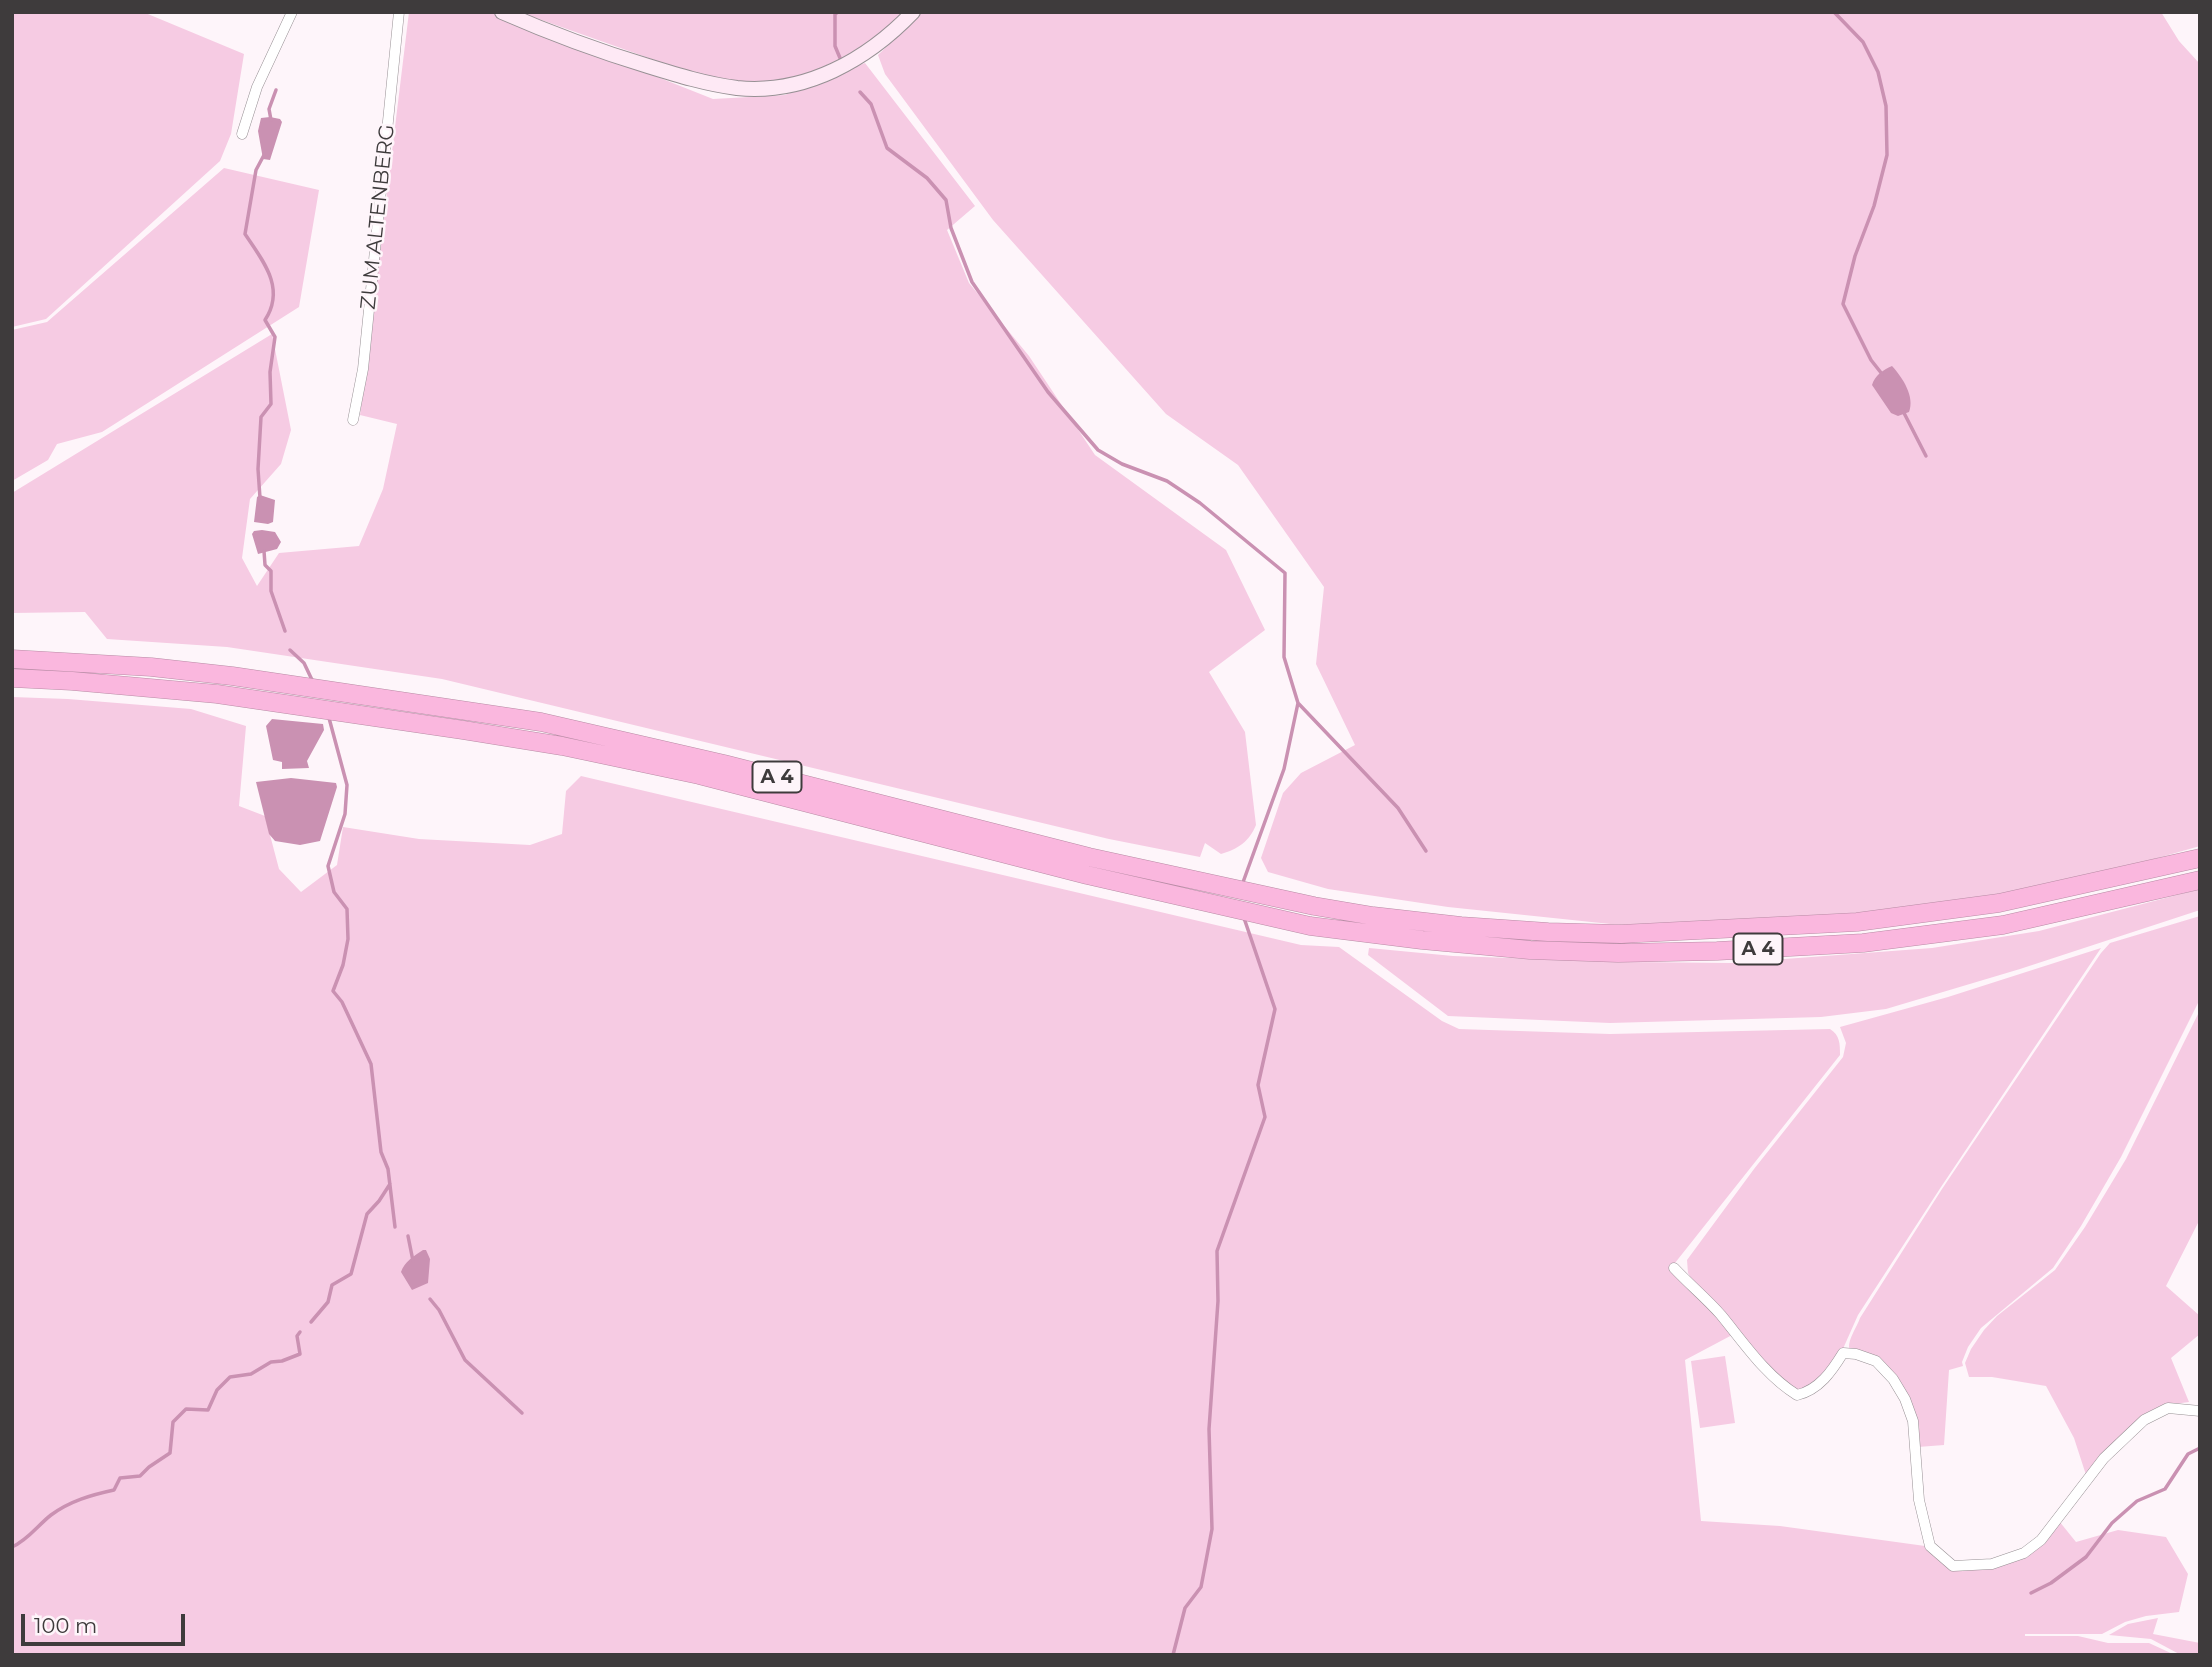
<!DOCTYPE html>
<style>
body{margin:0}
#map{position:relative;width:2212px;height:1667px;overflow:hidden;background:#fef5fa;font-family:Montserrat,sans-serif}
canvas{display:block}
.frame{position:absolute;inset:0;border:14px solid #3e3b3c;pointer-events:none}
.scale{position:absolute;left:21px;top:1614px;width:164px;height:32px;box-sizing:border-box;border:4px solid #3e3b3c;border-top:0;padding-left:9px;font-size:21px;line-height:24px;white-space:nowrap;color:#3e3b3c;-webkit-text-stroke:5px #fef5fa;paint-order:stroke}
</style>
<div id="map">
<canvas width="2212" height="1667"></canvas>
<div class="frame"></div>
<div class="scale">100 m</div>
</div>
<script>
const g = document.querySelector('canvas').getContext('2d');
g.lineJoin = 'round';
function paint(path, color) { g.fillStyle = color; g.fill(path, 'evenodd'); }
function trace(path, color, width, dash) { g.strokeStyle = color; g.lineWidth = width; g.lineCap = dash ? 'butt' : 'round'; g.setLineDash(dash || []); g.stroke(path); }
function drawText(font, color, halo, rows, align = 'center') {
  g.font = font + ' Montserrat,sans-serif'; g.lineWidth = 5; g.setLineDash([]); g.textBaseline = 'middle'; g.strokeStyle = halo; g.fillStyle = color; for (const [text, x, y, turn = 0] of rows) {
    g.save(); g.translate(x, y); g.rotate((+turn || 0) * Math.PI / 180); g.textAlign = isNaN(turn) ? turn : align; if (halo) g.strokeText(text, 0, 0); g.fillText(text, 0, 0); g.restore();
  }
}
paint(new Path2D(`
 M12,12h131l101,42 -13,80 -11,27 -174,158 -34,8z
 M409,12h85l219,87 72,-4 80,-32 110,143 -28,24 22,53 60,73 66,99 131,95 39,80 -56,42 36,60 11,93c-7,17 -18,24 -35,29l-16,-11 -5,14 -91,-18 -667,-160 -215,-32 -120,-8 -22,-27 -73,1v-120l260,-159 19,96 -10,34 -31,35 -8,59 15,28 22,-33 80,-7 24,-57 14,-65 -37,-9z
 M519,12h384l-8,11 -60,43 -45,14 -42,4 -43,-6z
 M922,12h1239l18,29 21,23v782l-81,23 -121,26 -139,18 -74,5 -165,7 -172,-18 -120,-18 -60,-17 -7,-14 22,-65 18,-20 54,-28 -39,-81 8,-77 -86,-122 -72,-51 -173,-194 -108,-146 -7,-19z
 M224,168l95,22 -20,117 -197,125 -45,12 -9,16 -36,21v-151l35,-8z
 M12,697l56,2 123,10 55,17 -7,80 26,10 14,53 22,23 36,-27 6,-38 76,12 111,6 32,-11 4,-43 15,-15 720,169 38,2 103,74 17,8 151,5 220,-5c10,6 10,15 10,26l-169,213 63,66 -49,26 16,161 79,5 145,20 27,23 60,-7 47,-41 17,21 42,-12 48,7 22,37 -9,38 -33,4 -21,6 -23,12h-77v2h53l30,7h41l26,12h-2163z
 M2200,889v21l-180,59 -134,40 -65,8 -211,6 -162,-7 -80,-61 1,-7 84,8 173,6 105,1 201,-15 107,-17z
 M2200,916v83l-79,158 -40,69 -28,42 -72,60 -13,19 -6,15 1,4 -14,4 -5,75 -26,2 -24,-70 -45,-29c-1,-9 8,-21 11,-30l82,-129 159,-236 9,-10z
 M2101,948l-160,239 -83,128 -16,36 -32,39 -12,2 -13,-6 -92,-104 -5,-9 -1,-13 67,-91 89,-112 3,-14 -6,-16 108,-30z
 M2200,1010v209l-34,67 34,30v18l-29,24 18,44 -22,3 -80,73 -13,-40 -28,-52 -54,-9h-23l-4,-14 6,-14 13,-19 13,-14 58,-46 30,-43 41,-68z
 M1725,1356l10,67 -35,5 -9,-67z
 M2158,1618l-5,16 47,9v12h-19l-30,-16 -42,-4 19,-11z`), '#f6cbe3');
paint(new Path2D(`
 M270,117l10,2 2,3 -12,38 -7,-1 -5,-28 3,-13z
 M1892,366c11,12 23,31 17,46l-11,4 -7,-3 -19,-28c3,-10 11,-15 20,-19z
 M260,495l15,5 -2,22 -5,2 -14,-2 3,-25z
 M262,530l13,2 6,10 -4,7 -19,5 -6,-20 2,-3z
 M272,719l51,5 1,6 -17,31 2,7 -27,1v-7l-9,-2 -7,-34z
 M291,778l45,5 1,4 -17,54 -20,4 -25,-4 -6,-7 -13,-52z
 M423,1250h3l4,9 -2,24 -16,7 -11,-18c3,-10 13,-16 22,-22z`), '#ca91b2');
trace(new Path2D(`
 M838,12l-3,2v32l5,12
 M1834,12l29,30 15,30 8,34 1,49 -13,51 -19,50 -12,48 28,56 11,14
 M860,92l11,12 16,44 40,30 19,22 5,28 21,54 76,110 50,58 24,14 45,17 33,22 85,70 -1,84 14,46 -14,66 -42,116
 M271,120l-2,-11 7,-19
 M1903,411l23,45
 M260,498l-2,-29 3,-52 10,-13 -1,-32 5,-35 -10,-17c21,-32 -2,-59 -20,-86l11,-64 8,-15
 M264,551l1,14 6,6v20l14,40
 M290,650l14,13 9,19
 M1298,703l100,105 28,43
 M329,718l18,67 -2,29 -17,52 6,26 13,17 1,30 -5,26 -10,26 9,11 29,62 10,88 7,17 7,58
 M408,1236l5,25
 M430,1299l9,11 26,50 57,53
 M311,1322l17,-20 4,-17 19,-11 16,-60 12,-13 11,-17
 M12,1547c16,-7 26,-22 39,-32 19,-14 40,-20 63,-25l6,-12 20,-2 9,-9 21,-14 3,-31 13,-13 22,1 9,-20 13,-13 21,-3 20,-12 11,-1 18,-7 -3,-18 3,-4
 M2031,1593l20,-10 35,-26 26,-34 25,-22 28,-12 23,-35 12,-6
 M1173,1655l12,-47 16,-21 11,-58 -3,-100 9,-128 -1,-50 48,-134 -7,-32 17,-76 -31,-91`), '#ca91b2', 3.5);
const street = new Path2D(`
 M242,134l15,-47 35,-75
 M353,420l10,-51 36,-357
 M1674,1268c15,16 33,31 47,47 23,28 45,61 76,80 22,-5 35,-24 46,-42l13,1 20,7 17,18 12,20 8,22 6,79 11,46 23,20 39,-2 32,-11 17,-13 63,-82 40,-38 24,-12 32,3`);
const secondary = new Path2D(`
 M502,12c48,21 96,39 146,54 29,9 58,18 89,22 68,7 130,-28 176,-76`);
const highway = new Path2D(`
 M12,659l139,8 81,9 309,46 183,42 365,93 225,49 59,10 88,10 87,6 73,2 236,-12 142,-19 201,-45
 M12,678l60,3 145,13 246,36 99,16 137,29 388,100 223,51 112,14 108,10 88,3 99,-2 146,-8 140,-18 197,-45`);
trace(street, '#979094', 11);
trace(secondary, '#979094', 16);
trace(highway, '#b88ca5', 19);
trace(street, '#fff', 10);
trace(secondary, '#fee9f5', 14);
trace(highway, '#fab7de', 18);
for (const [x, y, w] of [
 [777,777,49],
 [1758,949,49]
]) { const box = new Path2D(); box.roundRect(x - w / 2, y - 15.5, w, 31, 5); g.fillStyle = '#fef5fa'; g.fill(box); trace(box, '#3e3b3c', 2); }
drawText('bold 19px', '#3e3b3c', null, [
 ["A 4",777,777],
 ["A 4",1758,949]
]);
drawText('21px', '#3e3b3c', '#fef5fa', [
 ["ZUM ALTENBERG",378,217,-84]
]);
</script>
